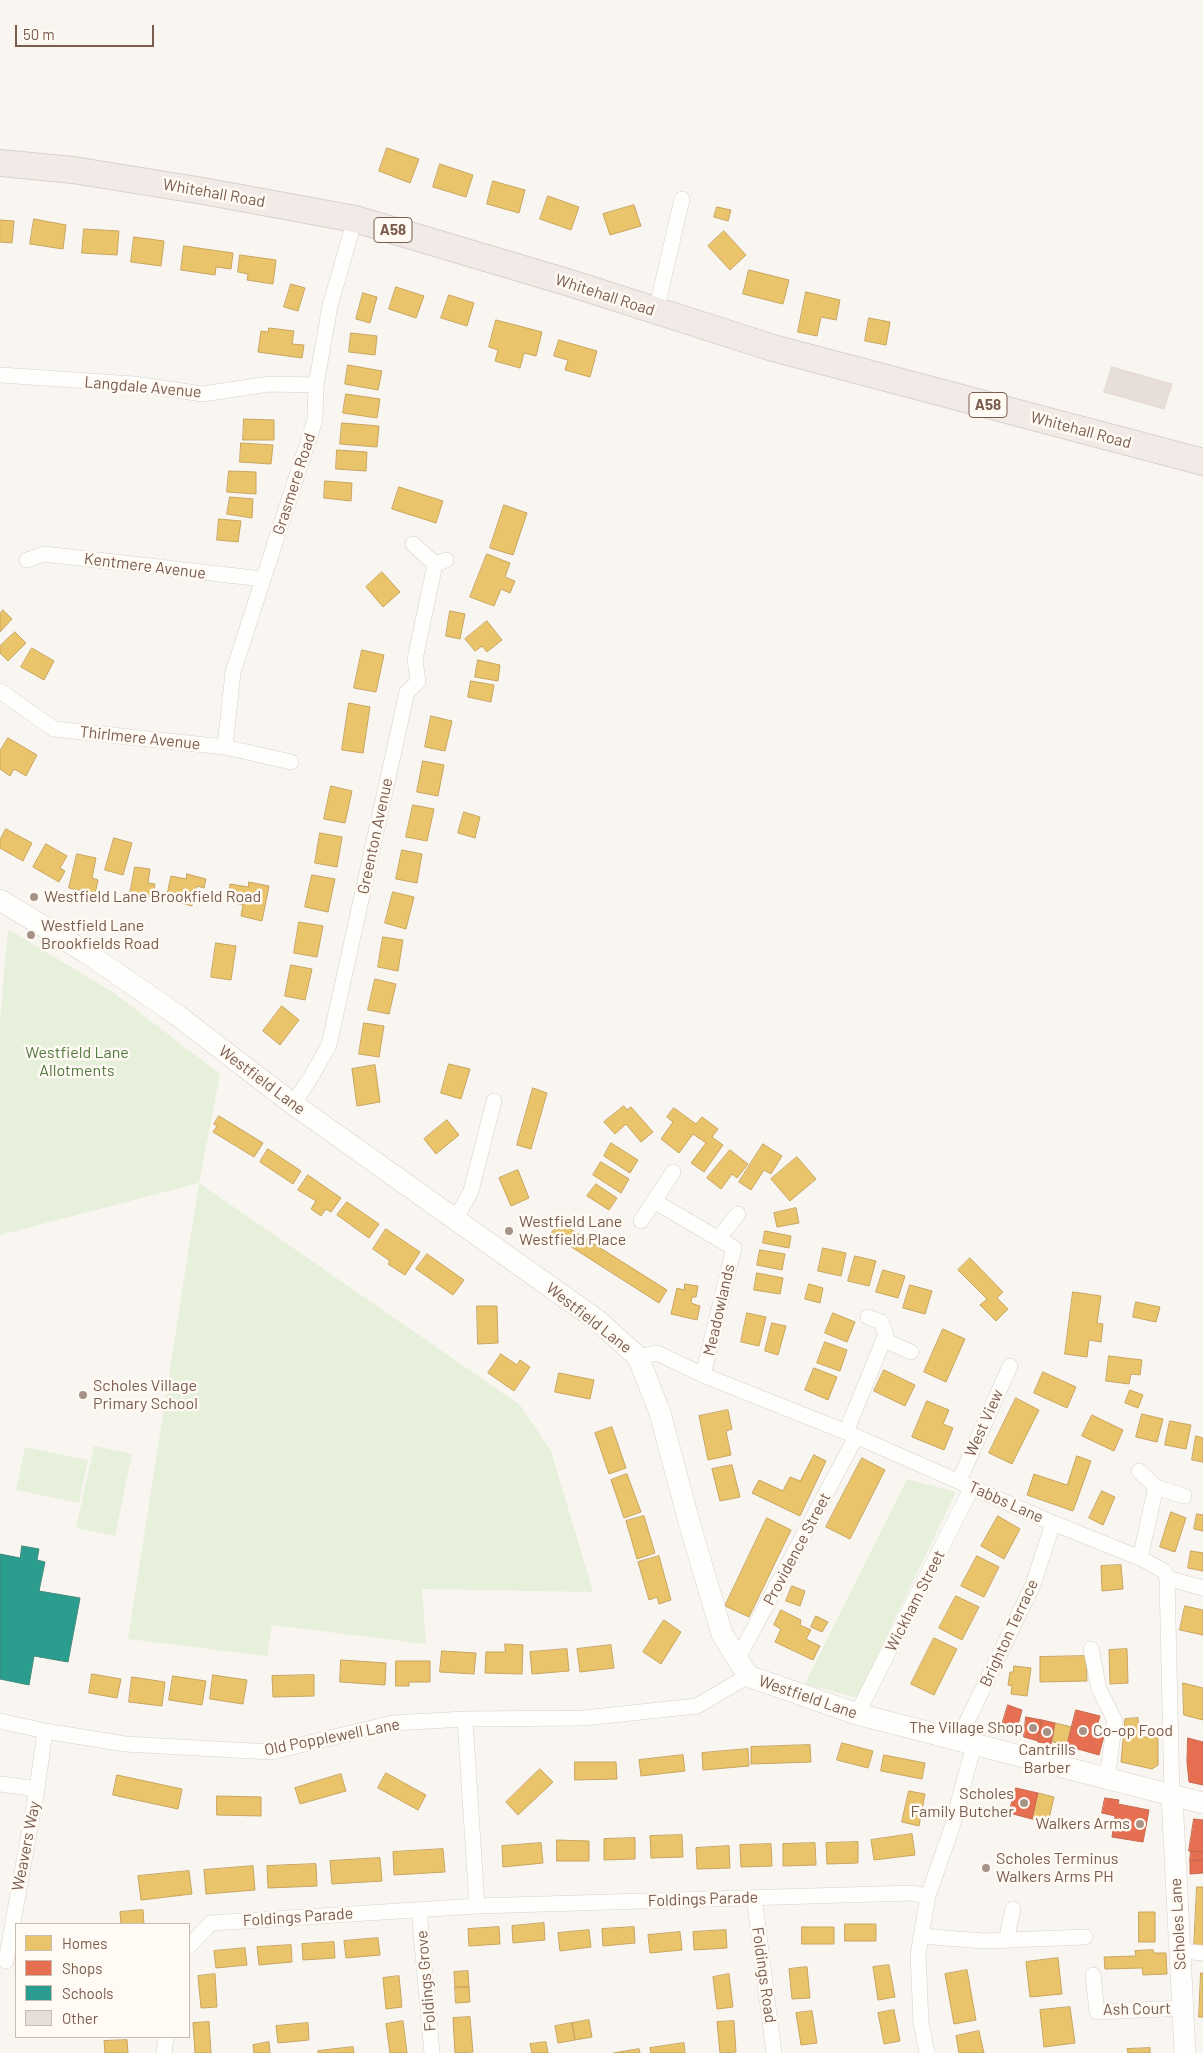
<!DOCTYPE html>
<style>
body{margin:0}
#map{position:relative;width:1203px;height:2053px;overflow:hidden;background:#f9f5f0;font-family:Barlow,sans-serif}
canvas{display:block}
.legend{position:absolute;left:15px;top:1923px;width:175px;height:115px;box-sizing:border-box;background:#fffaf3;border:1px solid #cabbb1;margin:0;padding:6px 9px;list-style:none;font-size:15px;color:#7a5c4d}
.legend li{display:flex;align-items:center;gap:10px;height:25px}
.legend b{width:25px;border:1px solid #cabbb1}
.scale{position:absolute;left:15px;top:25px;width:139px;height:22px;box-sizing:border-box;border:2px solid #7a5c4d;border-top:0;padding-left:6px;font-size:15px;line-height:18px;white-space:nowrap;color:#7a5c4d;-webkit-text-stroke:4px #fffaf3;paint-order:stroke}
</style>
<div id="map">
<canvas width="1203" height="2053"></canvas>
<ul class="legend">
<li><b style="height:14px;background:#e9c46a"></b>Homes</li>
<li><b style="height:14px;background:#e76f51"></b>Shops</li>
<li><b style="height:14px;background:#2a9d8f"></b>Schools</li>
<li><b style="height:14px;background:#e6ded7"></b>Other</li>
</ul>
<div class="scale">50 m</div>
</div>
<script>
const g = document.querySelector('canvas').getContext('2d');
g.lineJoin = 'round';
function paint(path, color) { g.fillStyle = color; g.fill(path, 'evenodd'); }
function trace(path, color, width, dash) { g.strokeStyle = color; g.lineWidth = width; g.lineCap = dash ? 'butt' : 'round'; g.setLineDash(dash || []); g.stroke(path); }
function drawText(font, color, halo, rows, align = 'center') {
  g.font = font + ' Barlow,sans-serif'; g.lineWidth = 5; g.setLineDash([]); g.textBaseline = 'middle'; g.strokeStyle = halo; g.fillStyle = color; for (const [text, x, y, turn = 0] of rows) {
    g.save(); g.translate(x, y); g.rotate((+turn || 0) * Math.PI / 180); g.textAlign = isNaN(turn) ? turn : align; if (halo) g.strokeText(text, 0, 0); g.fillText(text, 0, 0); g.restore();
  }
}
paint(new Path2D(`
 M8,929l106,64 106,81 -21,109 321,222 31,46 42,141 -171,-3 4,55 -154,-19 -5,31 -139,-17 71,-456 -199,52v-214z
 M94,1446l38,8 -17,82 -39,-8z
 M25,1447l63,13 -9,43 -63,-13z
 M907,1479l49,13 -99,206 -52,-14z`), '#e7f0db');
const homes = new Path2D(`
 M387,148l32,11 -9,24 -31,-12z
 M440,164l33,11 -7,22 -33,-10z
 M493,181l32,9 -6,23 -32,-9z
 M548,196l31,11 -8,23 -31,-11z
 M634,205l7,21 -31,9 -7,-21z
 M717,207l14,3 -3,11 -14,-4z
 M34,219l32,6 -3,24 -33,-5z
 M0,220l14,1 -2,22 -12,-1z
 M84,229l35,2 -2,24 -35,-2z
 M724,231l22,24 -16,15 -22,-24z
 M134,237l30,4 -3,25 -30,-4z
 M184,246l49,7 -2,16 -15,-2 -1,8 -34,-5z
 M240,255l36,5 -3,24 -26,-4 1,-6 -10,-2z
 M749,270l40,10 -6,24 -40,-10z
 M291,284l14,4 -7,23 -14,-4z
 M396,287l28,9 -8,22 -27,-9z
 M806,292l34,8 -4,20 -15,-3 -4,19 -19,-4z
 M363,293l14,4 -7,26 -14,-4z
 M449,295l25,8 -7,23 -26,-8z
 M869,318l21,4 -4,23 -21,-4z
 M496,320l46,12 -6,24 -12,-3 -4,15 -25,-7 3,-11 -9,-3z
 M269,328l25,3 -2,13 12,1 -2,13 -44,-6 3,-21 7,1z
 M351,333l26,3 -2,19 -26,-3z
 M559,340l38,11 -7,26 -25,-7 3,-10 -14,-4z
 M348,365l34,6 -4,19 -33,-6z
 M346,394l34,5 -3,19 -34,-5z
 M244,419l30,1v20h-31z
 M342,423l37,3 -2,21 -37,-3z
 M241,443l32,2 -2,19 -31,-2z
 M337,450l30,2 -1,19 -30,-2z
 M229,471l27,1v22l-29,-2z
 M325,481l27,2 -1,18 -27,-3z
 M399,487l44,14 -7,22 -44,-14z
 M230,497l23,2 -1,19 -25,-4z
 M504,505l23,8 -14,42 -23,-7z
 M219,519l22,2 -3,21 -21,-2z
 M487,554l23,9 -5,14 10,4 -5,12 -9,-4 -7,17 -24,-9z
 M382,572l18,20 -17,15 -17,-20z
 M3,610l9,9 -12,13v-18z
 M450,611l15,3 -5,25 -14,-3z
 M487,621l15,19 -15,12 -5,-6 -7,5 -10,-12z
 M15,632l11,11 -18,18 -8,-8v-7z
 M32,648l22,13 -10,19 -23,-13z
 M362,650l22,5 -8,37 -22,-4z
 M478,660l22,5 -2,16 -23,-4z
 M471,681l23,4 -3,17 -23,-5z
 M349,703l21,4 -7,46 -21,-3z
 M431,716l21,5 -7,30 -20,-4z
 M8,738l29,17 -11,21 -12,-7 -4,7 -10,-7v-18z
 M423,761l21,4 -6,31 -21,-4z
 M331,786l21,5 -7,32 -21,-4z
 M413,805l21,4 -7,32 -21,-4z
 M464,812l16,5 -5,21 -17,-5z
 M6,829l26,14 -9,18 -23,-13v-8z
 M320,833l22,4 -5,30 -22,-4z
 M114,838l18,5 -9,32 -18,-5z
 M46,844l21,12 -7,12 5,3 -6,11 -26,-15z
 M402,850l20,4 -5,29 -21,-4z
 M77,854l19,4 -4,20 6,2 -3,14 -26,-6z
 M135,867l15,2 -2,14 7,1 -2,13 -23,-3z
 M187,874l19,5 -2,9 -7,-2 -5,20 -26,-7 5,-23 15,3z
 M312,875l23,4 -7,33 -23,-5z
 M249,882l20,4 -7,35 -21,-5 2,-11 -16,-4 3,-17 18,3z
 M393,892l21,5 -8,32 -21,-6z
 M299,922l24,4 -6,31 -23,-4z
 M383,937l20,3 -5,31 -20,-4z
 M216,943l20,3 -5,34 -20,-3z
 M291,965l21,4 -7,31 -20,-4z
 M375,979l21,5 -7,30 -21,-4z
 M282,1006l17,14 -19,25 -17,-14z
 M364,1023l20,3 -5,31 -20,-3z
 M449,1064l21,5 -9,30 -20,-6z
 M375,1065l5,37 -23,4 -5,-37z
 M533,1088l14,5 -16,56 -14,-4z
 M624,1106l3,4 4,-3 22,25 -12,10 -15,-18 -11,10 -11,-12z
 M674,1108l22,16 6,-7 16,12 -6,8 11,8 -19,27 -13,-9 15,-20 -13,-9 -14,19 -18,-14 12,-17 -6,-5z
 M219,1116l44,27 -9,14 -41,-25 4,-6 -3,-2z
 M447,1120l12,15 -23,19 -12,-15z
 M611,1143l27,17 -8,13 -26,-17z
 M763,1144l19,12 -11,18 -7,-4 -13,20 -12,-8z
 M268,1149l33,22 -8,13 -33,-22z
 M730,1150l18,14 -11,14 -5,-4 -11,15 -14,-11z
 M797,1157l19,22 -26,22 -19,-22z
 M601,1162l28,17 -8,14 -28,-18z
 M518,1170l11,28 -18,8 -12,-28z
 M308,1175l33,23 -10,14 -5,-3 -5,7 -10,-7 5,-8 -18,-11z
 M596,1184l21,14 -8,12 -22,-14z
 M347,1202l32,22 -10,14 -32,-23z
 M796,1208l3,15 -22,4 -3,-14z
 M559,1222l108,68 -8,13 -108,-69z
 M386,1229l34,23 -15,23 -17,-11 2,-3 -17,-12z
 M765,1231l26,5 -2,12 -26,-5z
 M823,1248l23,5 -5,23 -23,-5z
 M760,1250l25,4 -3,16 -25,-5z
 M427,1254l37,26 -11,15 -37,-26z
 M855,1256l21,5 -7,25 -21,-5z
 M970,1258l33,34 -6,6 11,11 -12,12 -16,-16 7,-6 -29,-29z
 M883,1270l22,6 -7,22 -22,-6z
 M757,1273l26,5 -3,16 -26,-4z
 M685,1284l13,2 -2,11h-4l-1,6 9,3 -3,14 -26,-6 6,-26 7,2z
 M809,1284l14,4 -3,15 -15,-4z
 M910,1285l22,6 -7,23 -22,-6z
 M1073,1292l28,4 -4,27 6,1 -2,18 -12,-2 -2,17 -22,-3z
 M1136,1302l24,5 -4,15 -23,-5z
 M477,1306h20l1,37 -20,1z
 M747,1313l19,4 -7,29 -18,-4z
 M833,1313l22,9 -8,20 -22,-9z
 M772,1323l14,3 -8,29 -13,-4z
 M943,1329l22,10 -19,43 -22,-10z
 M825,1342l22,8 -7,21 -23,-8z
 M501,1354l16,11 3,-5 10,7 -16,24 -26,-18z
 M1109,1356l33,4 -2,15 -9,-1 -2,10 -23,-3z
 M814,1368l23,9 -9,23 -23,-10z
 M884,1370l31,15 -10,21 -31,-15z
 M1043,1372l33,15 -9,21 -33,-15z
 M559,1373l35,7 -4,19 -35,-7z
 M1130,1390l13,5 -5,13 -13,-5z
 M1016,1398l23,12 -27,54 -23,-11z
 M927,1401l22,9 -6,14 10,4 -9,22 -32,-13z
 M728,1410l4,19 -6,2 5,24 -23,5 -9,-44z
 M1142,1414l21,5 -6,23 -21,-5z
 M1092,1415l31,15 -9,21 -32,-15z
 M1170,1421l21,4 -5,24 -21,-4z
 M612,1427l14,41 -17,6 -14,-41z
 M1196,1436l7,2v24l-11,-2z
 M814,1455l12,6 -26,55 -48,-23 7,-13 24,11 7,-14 10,4z
 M1077,1456l14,5 -18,50 -46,-16 7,-21 33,11z
 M862,1458l23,12 -35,69 -24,-12z
 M732,1465l8,32 -20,4 -8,-32z
 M627,1474l14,38 -17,6 -13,-38z
 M1102,1491l13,6 -12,28 -14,-7z
 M1171,1512l15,6 -11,34 -15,-5z
 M1197,1514l6,1v16l-9,-2z
 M644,1516l11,37 -18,6 -11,-38z
 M998,1516l22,13 -16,30 -23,-13z
 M767,1518l24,12 -42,87 -24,-11z
 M1191,1551l12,2v18l-15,-3z
 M659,1556l12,44 -12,4 -2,-7 -8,3 -11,-38z
 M977,1556l22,11 -15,30 -23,-11z
 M1121,1565l2,24 -21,2 -1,-25z
 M792,1586l13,5 -5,15 -14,-5z
 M956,1596l23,11 -17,33 -23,-12z
 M1185,1606l18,4v25l-23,-5z
 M781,1610l20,10 -1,5 11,5 -5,9 14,7 -7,14 -38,-18 6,-13 -7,-4z
 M816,1616l12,6 -6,10 -11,-5z
 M664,1620l17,12 -20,32 -18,-12z
 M934,1638l23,11 -23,46 -23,-11z
 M505,1644l18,1 -1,29 -37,-1 1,-21h19z
 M611,1645l3,23 -34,4 -3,-23z
 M567,1649l2,22 -37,3 -2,-22z
 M1127,1649l1,34 -18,1 -1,-34z
 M442,1651l34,2 -2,21 -34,-2z
 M1086,1656l1,25 -47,1v-25z
 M341,1660l45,3 -1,22 -45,-3z
 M396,1661h34v21h-21v4h-13z
 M1014,1666l17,2 -4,28 -16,-2 1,-8 -4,-1 2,-13h3z
 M92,1674l29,5 -4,19 -28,-5z
 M213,1675l34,5 -4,24 -33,-5z
 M314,1675v21l-41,1 -1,-21z
 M173,1676l33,5 -4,24 -33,-5z
 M132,1677l33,5 -3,24 -33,-4z
 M1183,1683l20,5v32l-19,-5z
 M1138,1718l1,19h19v28l-6,4 -31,-7 4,-43z
 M1055,1723l17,4 -5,19 -14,-4z
 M842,1743l31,8 -5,17 -31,-8z
 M810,1745l1,17 -60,2v-17z
 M748,1749l1,17 -46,4 -1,-17z
 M683,1755l2,16 -44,5 -2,-16z
 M884,1755l41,8 -3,16 -41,-8z
 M575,1762h41l1,17 -42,1z
 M540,1769l13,13 -35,33 -12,-13z
 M386,1773l40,22 -8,15 -40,-22z
 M341,1774l5,17 -46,13 -5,-16z
 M117,1775l65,14 -4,20 -65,-14z
 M909,1791l16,3 -6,32 -17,-4z
 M1038,1793l16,4 -6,26 -16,-4z
 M217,1796l44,1v19l-44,-1z
 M912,1834l3,21 -41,5 -3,-20z
 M682,1835l1,22 -32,1 -1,-22z
 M635,1838v21l-31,1v-21z
 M557,1840l32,1v20h-32z
 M858,1842v21l-31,1 -1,-21z
 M541,1843l2,20 -40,4 -1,-21z
 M815,1843l1,22 -33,1v-22z
 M771,1844l1,22 -31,1 -1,-22z
 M729,1846l1,22 -33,1 -1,-21z
 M443,1849l2,23 -51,3 -1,-23z
 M380,1858l2,23 -50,3 -2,-23z
 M316,1864l1,22 -49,2 -1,-22z
 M253,1866l2,24 -49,4 -2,-24z
 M189,1871l3,23 -51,6 -3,-24z
 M1197,1887h6v63l-9,-3z
 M143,1910l1,14h-23l-1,-12z
 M1139,1912h16v30h-16z
 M544,1923l1,17 -32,3 -1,-17z
 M845,1924h31v17h-31z
 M499,1927l1,17 -31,2 -1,-17z
 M634,1927l1,16 -32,3 -1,-17z
 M802,1927h32v17h-32z
 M589,1930l2,17 -31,4 -2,-18z
 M726,1930l1,18 -33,2 -1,-18z
 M680,1932l2,18 -32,3 -2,-18z
 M378,1938l2,17 -34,3 -2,-17z
 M334,1942l1,16 -32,2 -1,-16z
 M291,1945l1,17 -33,3 -2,-18z
 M245,1948l2,17 -31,3 -2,-17z
 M1153,1950l1,3h12l1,21 -24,1 -1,-7 -37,1 -1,-12 32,-1 -1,-5z
 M1058,1958l4,36 -32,3 -4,-35z
 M889,1965l6,32 -17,3 -5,-33z
 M807,1967l3,31 -18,1 -3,-30z
 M967,1970l9,50 -22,4 -9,-50z
 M468,1971l1,16h-14l-1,-15z
 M1201,1973h2v44h-4z
 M215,1974l2,33 -16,1 -3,-32z
 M729,1974l4,33 -16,2 -4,-32z
 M399,1976l3,31 -16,2 -3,-31z
 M455,1987h14l1,15 -14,1z
 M1070,2007l5,36 -31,4 -4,-37z
 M894,2010l6,31 -16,3 -6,-31z
 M812,2011l5,32 -16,2 -5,-32z
 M470,2017l3,35 -18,1 -2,-35z
 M589,2020l3,17 -17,3 -3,-17z
 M403,2021l4,32h-17l-4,-29z
 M734,2021l2,31 -16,1 -3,-31z
 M209,2022l2,31h-16l-2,-30z
 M308,2023l1,17 -31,3 -2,-17z
 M572,2023l3,17 -17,3 -3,-17z
 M979,2031l5,22h-25l-3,-17z
 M127,2040l1,13h-23l-1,-12z
 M269,2042l1,11h-16l-1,-8z
 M546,2042l2,11h-16l-2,-9z
 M684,2043l1,10h-34l-1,-5z
 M353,2047l1,6h-36v-2z
 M1150,2048v5h-22l-1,-4z
 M639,2049l1,4h-26z`);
paint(homes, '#e9c46a');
trace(homes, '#c8a561', 1);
const shops = new Path2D(`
 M1008,1705l14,5 -6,22 -15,-4z
 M1076,1710l24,6 -5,18 9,2 -5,19 -32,-9z
 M1026,1717l16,3 -4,21 -14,-4z
 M1042,1720l13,3 -4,21 -13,-2z
 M1188,1738l15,4v43l-14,-3 -2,-20z
 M1016,1788l22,5 -6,26 -23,-6z
 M1105,1798l14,2 -1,4 31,6 -6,32 -31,-5 3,-21 -13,-3z
 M1194,1819l9,1v32l-14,-1z
 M1191,1851l12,1v8l-13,1z
 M1203,1860v13l-13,1v-13z`);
paint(shops, '#e76f51');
trace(shops, '#c66950', 1);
const schools = new Path2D(`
 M22,1546l17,3 -2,11 8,2 -6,29 41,7 -12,64 -34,-6 -5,29 -29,-6v-125l20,4z`);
paint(schools, '#2a9d8f');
trace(schools, '#428a7b', 1);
const building = new Path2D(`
 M1112,367l60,17 -8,25 -60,-17z`);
paint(building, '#e6ded7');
trace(building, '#e2d8d2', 1);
const street = new Path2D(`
 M656,311l26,-112
 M0,375l134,9 69,10 66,-10 47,1
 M413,544l22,20 11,-4
 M27,560l17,-6 219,25
 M0,691l54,38 171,18 66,15
 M225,747l8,-75 82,-252 1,-35 14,-79 25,-87
 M293,1104l18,-27 18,-32 78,-353 11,-10 -3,-23 20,-95
 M654,1201l80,47 -31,127
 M455,1220l16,-29 23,-90
 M641,1221l32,-49
 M718,1239l20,-25
 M884,1340l27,12
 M638,1357l19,-4 46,22 143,57 207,91 87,35 24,13 3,7 5,218
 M846,1432l40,-98 -5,-12 -13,-5
 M1139,1471l17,16 28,9
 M959,1481l51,-115
 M1140,1558l16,-71
 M1167,1578l36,10
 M1091,1649l8,40 16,32 -8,57
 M737,1660l119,-223
 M857,1714l115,-227
 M465,1719l12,187
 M0,1721l45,10 80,13 146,8 122,-29 72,-4 119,-1 113,-12 51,-30
 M958,1740l75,-155 20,-62
 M0,1784l37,5
 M754,1897l20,156
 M419,1910l13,143
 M921,1936l62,5 102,-4
 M1006,1941l7,-32
 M189,1946l22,-23 266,-17 434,-13 17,3
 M1181,1951l22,2
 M6,1961l31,-172 8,-58
 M1093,1975l4,37 86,-4
 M164,2053l2,-16
 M927,2053l-6,-31 -3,-67 10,-59 24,-69 22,-83`);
const secondary = new Path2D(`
 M0,900l87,53 90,62 116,89 304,216 41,37 22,56 29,109 33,112 26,42 109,38 346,89
 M1172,1796l13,257`);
const highway = new Path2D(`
 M0,163l73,7 130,21 152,28 215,64 203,65 430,114`);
trace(street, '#d7d1cb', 16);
trace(secondary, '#d9d2cb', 22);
trace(highway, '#dad1cc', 28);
trace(street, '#fefefd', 15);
trace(secondary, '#fefefd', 21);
trace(highway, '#f2eae7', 26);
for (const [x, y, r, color] of [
 [34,897,5,"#a69286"],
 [31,935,5,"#a69286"],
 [509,1231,5,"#a69286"],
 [83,1395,5,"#a69286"],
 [1033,1728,5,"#a69286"],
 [1083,1731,5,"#a69286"],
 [1047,1732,5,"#a69286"],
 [1024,1803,5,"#a69286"],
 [1140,1824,5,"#a69286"],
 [986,1868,5,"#a69286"]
]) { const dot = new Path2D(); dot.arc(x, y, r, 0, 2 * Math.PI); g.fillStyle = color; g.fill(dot); trace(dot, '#fffaf3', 2); }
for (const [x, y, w] of [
 [393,230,38],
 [988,405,38]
]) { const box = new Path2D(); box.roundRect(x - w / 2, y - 12.5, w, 25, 4); g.fillStyle = '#fffaf3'; g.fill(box); trace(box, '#7a5c4d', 1); }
drawText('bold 15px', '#7a5c4d', null, [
 ["A58",393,230],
 ["A58",988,405]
]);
drawText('16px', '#7a5c4d', '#fffaf3', [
 ["Whitehall Road",214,193,10],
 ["Whitehall Road",605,295,18],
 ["Langdale Avenue",143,387,5],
 ["Whitehall Road",1081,430,15],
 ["Grasmere Road",294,484,-72],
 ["Kentmere Avenue",145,566,7],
 ["Thirlmere Avenue",140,738,6],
 ["Greenton Avenue",375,836,-78],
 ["Westfield Lane",262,1080,37],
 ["Meadowlands",719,1310,-77],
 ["Westfield Lane",589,1318,38],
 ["West View",984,1423,-66],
 ["Tabbs Lane",1006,1502,24],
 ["Providence Street",797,1549,-62],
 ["Wickham Street",915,1601,-63],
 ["Brighton Terrace",1009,1633,-65],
 ["Westfield Lane",808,1697,19],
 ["Old Popplewell Lane",332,1737,-11],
 ["Weavers Way",26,1846,-79],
 ["Foldings Parade",703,1899,-2],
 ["Foldings Parade",298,1917,-4],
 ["Scholes Lane",1178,1924,-93],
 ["Foldings Road",764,1975,82],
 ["Foldings Grove",426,1981,-95],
 ["Ash Court",1137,2009,-1]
]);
drawText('16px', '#7a5c4d', '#fffaf3', [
 ["Westfield Lane Brookfield Road",44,897],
 ["Westfield Lane",41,926],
 ["Brookfields Road",41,944],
 ["Westfield Lane",519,1222],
 ["Westfield Place",519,1240],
 ["Scholes Village",93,1386],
 ["Primary School",93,1404],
 ["The Village Shop",1023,1728,"right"],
 ["Co-op Food",1093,1731],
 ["Cantrills",1047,1750,"center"],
 ["Barber",1047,1768,"center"],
 ["Scholes",1014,1794,"right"],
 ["Family Butcher",1014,1812,"right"],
 ["Walkers Arms",1130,1824,"right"],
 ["Scholes Terminus",996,1859],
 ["Walkers Arms PH",996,1877]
], 'left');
drawText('16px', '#537a41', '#fffaf3', [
 ["Westfield Lane",77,1053],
 ["Allotments",77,1071]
]);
</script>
